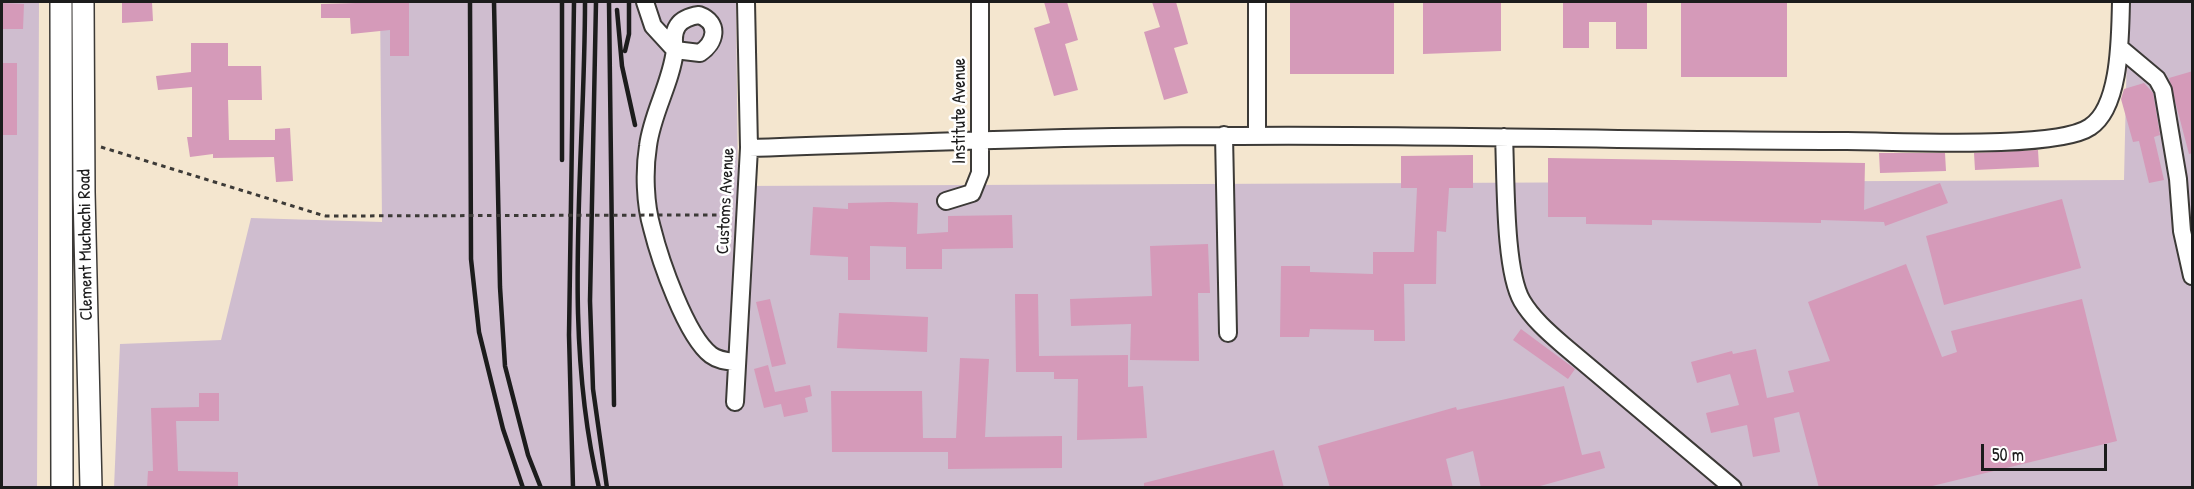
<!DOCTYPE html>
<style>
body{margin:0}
#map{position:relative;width:2194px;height:489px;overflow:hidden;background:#f4e6cf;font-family:"Patrick Hand",sans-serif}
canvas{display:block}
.frame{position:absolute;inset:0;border:3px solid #1c1c1c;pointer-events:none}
.scale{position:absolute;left:1981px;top:444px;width:126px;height:27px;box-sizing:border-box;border:3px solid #1c1c1c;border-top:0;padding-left:8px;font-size:18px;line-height:21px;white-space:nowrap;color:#1c1c1c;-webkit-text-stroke:4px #fff;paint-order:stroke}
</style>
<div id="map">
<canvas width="2194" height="489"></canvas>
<div class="frame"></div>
<div class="scale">50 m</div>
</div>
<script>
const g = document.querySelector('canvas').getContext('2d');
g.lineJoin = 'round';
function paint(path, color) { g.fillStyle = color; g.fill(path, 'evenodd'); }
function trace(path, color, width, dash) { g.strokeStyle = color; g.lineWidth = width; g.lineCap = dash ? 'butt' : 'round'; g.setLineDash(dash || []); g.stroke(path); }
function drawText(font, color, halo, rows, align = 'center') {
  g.font = font + ' "Patrick Hand",sans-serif'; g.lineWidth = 5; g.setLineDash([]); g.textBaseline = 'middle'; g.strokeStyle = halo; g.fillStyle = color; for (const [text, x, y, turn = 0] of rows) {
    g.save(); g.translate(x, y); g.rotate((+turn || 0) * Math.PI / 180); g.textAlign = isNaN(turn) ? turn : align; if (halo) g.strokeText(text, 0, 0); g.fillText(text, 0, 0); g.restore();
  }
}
paint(new Path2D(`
 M2,2h37l-2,485h-35z
 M380,2h356l2,184 1386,-6 4,-178h64v485l-2078,1 6,-144 101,-4 30,-122 131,4z`), '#cfbdcf');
paint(new Path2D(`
 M122,2h30l1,19 -31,2z
 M390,2h19v54h-19v-26l-39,4 -1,-16h-29v-14z
 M1044,2h23l11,38 -13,4 13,46 -24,6 -20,-68 16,-5z
 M1152,2h24l12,42 -14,4 14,45 -24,7 -20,-68 16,-5z
 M1290,2h104v72h-104z
 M1423,2h78v49l-78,3z
 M1563,2h84v47h-31v-27h-27v26h-26z
 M1681,2h106v75h-106z
 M2,3l22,1 -1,25h-21z
 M191,43h37v23h33l1,34h-34l1,40h46v-11l15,-1 3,53 -17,1 -2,-25 -61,1v-4l-23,3 -3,-20h5v-50l-34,3 -2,-14 35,-4z
 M2,63h15v72h-15z
 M2193,71v82l-4,1 -20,-76z
 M2144,83l9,10 7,42 -6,2 10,43 -15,3 -10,-42 -6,1 -12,-43 3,-10z
 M2038,150l1,17 -64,3 -1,-17z
 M1879,153h66l1,18 -66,2z
 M1473,155v33h-24l-3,44 -9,-1 -1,53h-32l1,57h-31v-11l-64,-1 -1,8h-29l1,-71h29v6l63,2v-22h41l3,-64h-16v-32z
 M1548,158l317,5 -1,47 76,-27 8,20 -63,23 -1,-4 -63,-2v3l-169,-3v5l-66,-1v-7h-38z
 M2062,199l19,69 -137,37 -18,-69z
 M891,202l27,1 -1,31 31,-2v-16l64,-1 1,33 -71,1v20h-36v-22l-36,-1v34h-22v-23l-38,-2 3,-48 35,2v-6z
 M1208,244l2,49h-12l1,68 -69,-1 1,-36 -60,2 -1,-27 82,-3 -2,-50z
 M1906,264l36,93 15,-5 -6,-21 131,-32 35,142 -193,47h-105l-20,-76 -25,6 6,34 -27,5 -6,-32 -36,8 -5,-20 33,-8 -9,-31 -33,9 -6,-21 41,-11 1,3 23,-5 11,49 27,-6 -6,-21 42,-10 -22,-59z
 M1015,294h23l1,62 89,-1v32l15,-1 4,52 -70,2 1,-61h-24v-7h-38z
 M770,299l16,65 -14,3 -16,-65z
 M839,313l89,4 -1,35 -90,-4z
 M1521,329l54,40 -7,10 -55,-39z
 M960,358l29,1 -4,78 77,-1v32l-114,1v-17h-116l-1,-61h91l1,47h33z
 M768,365l7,27 35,-7 2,11 -7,2 3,14 -24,5 -3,-13 -17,4 -10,-39z
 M1564,386l18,69 18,-4 5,17 -72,20h-52l-8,-37 -27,8 7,29h-123l-12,-42 138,-39 1,3z
 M199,393h20v28h-43l2,50 60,1v16h-91l1,-17h5l-2,-63 48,-1z
 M1274,450l10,38h-140v-5z`), '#d59ab9');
const minor = new Path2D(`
 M645,2l8,24 22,24c-4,34 -23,63 -27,96 -4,25 -3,58 4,82 8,32 34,108 59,127 8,6 17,6 26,7
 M699,15c22,8 16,28 1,38l-25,-3c-4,-21 3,-32 24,-35z
 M2120,48l37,31 6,11 15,89 4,52 10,45
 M1224,135l4,198
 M1257,136v-134
 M1504,137c2,40 0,133 18,164 10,17 26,31 41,44l170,143
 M749,148c158,-5 316,-12 475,-12 207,-2 415,5 623,5 48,0 210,9 243,-14 31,-20 30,-92 31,-125
 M946,201l26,-8 8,-20v-171
 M735,402l14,-254 -3,-146`);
const major = new Path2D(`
 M61,2l1,486
 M83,2l1,190 7,296`);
trace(minor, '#3c3a37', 20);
trace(major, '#3c3a37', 24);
trace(new Path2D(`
 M101,147l224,69
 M685,215h44`), '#3c3a37', 3, [4.5, 4.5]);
trace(minor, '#fff', 16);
trace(major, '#fff', 21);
trace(new Path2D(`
 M470,2l1,257 8,73 24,97 20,59
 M494,2l6,285 5,79 23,89 13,33
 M585,2c0,161 -24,327 14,486
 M596,2l-6,299 3,88 14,99
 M609,2l5,403
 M617,10l5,56 13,59
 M625,51l4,-17v-32
 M562,160v-158
 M573,488l-4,-153 5,-333`), '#1c1c1c', 4.5);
trace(new Path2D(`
 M325,216l360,-1`), '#3c3a37', 3, [4.5, 4.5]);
drawText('18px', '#1c1c1c', '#fff', [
 ["Institute Avenue",960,111,-90],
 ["Customs Avenue",726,201,-87],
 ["Clement Muchachi Road",86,245,-91]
]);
</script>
